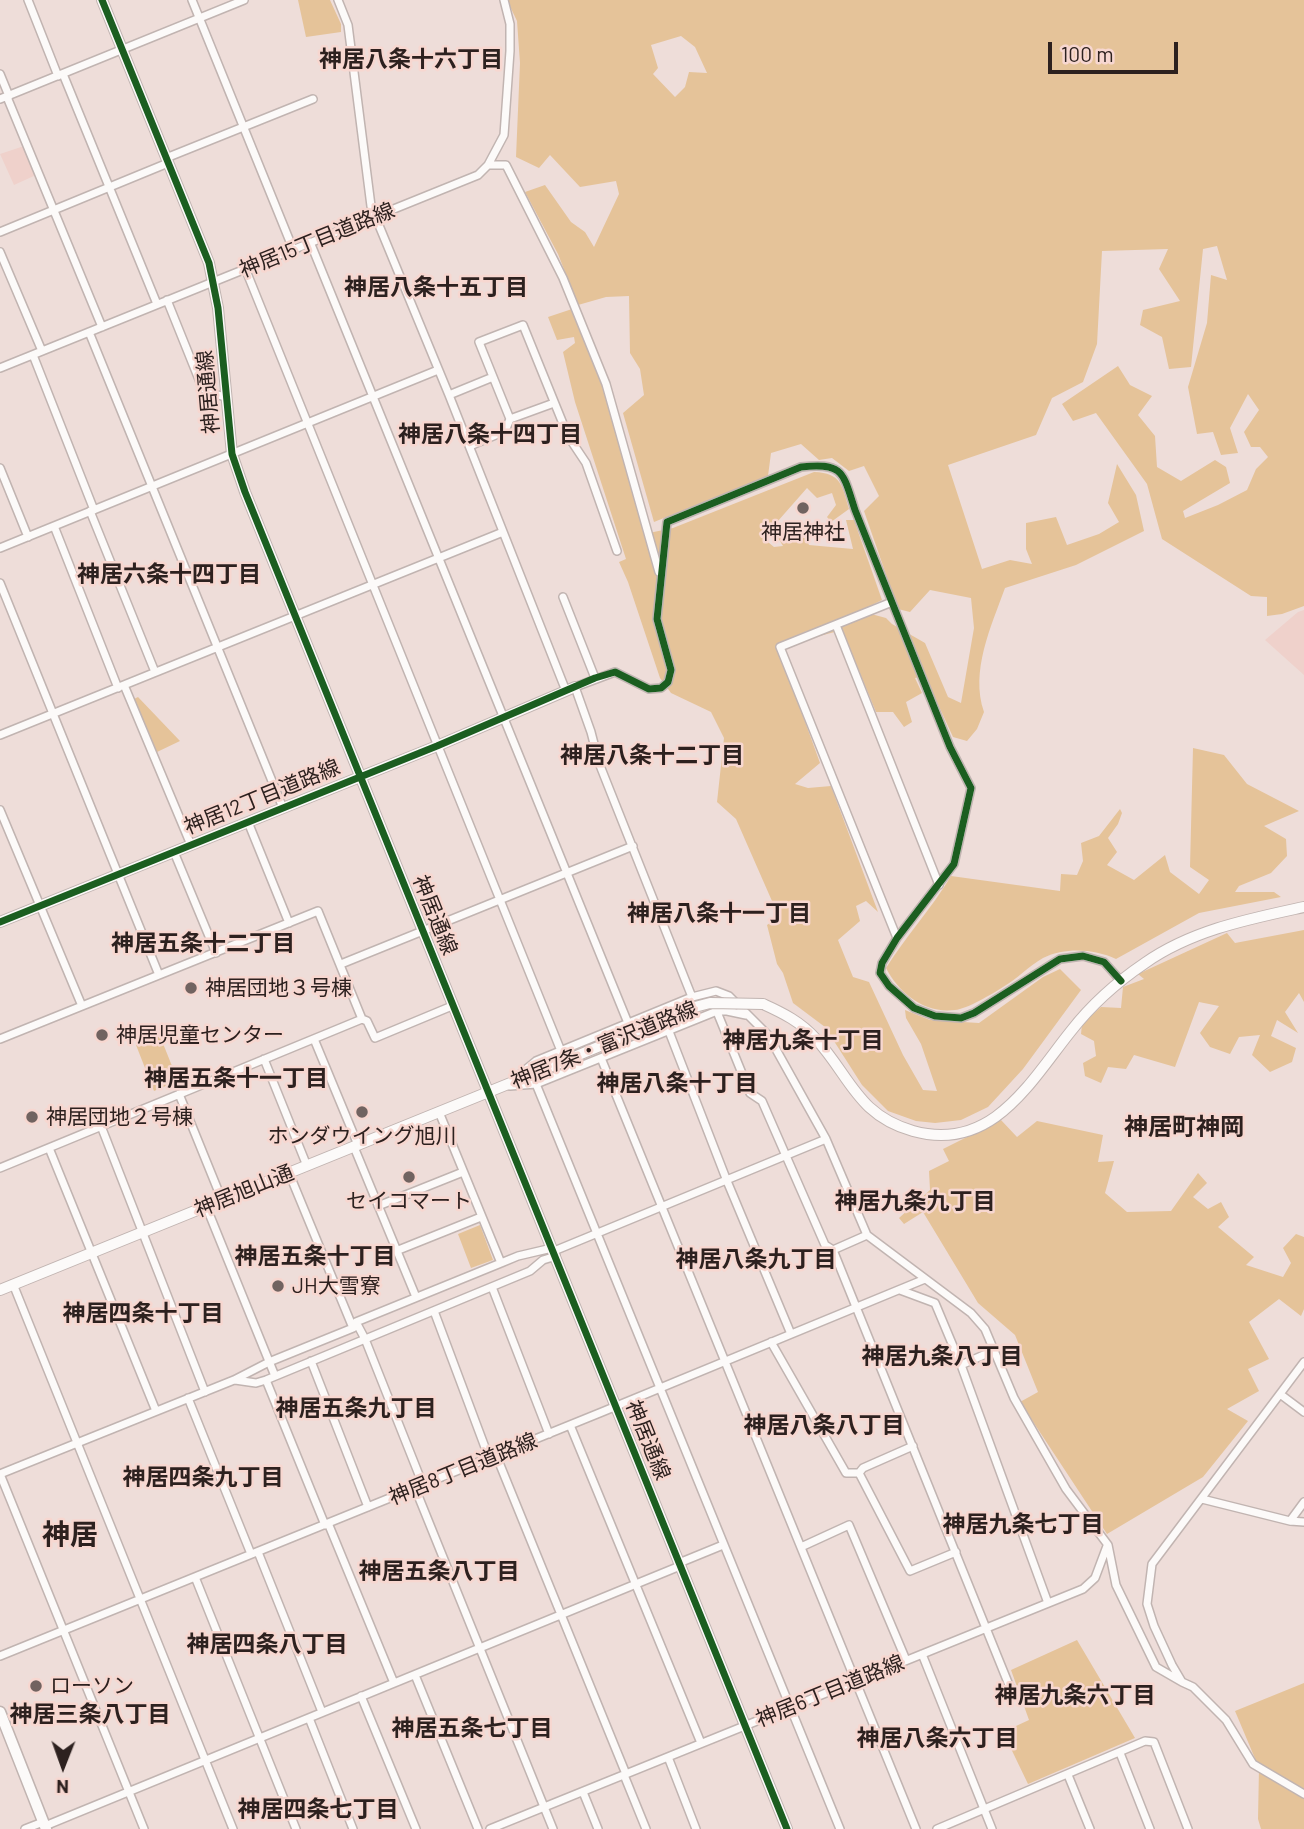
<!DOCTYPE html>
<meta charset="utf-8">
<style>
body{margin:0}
#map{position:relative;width:1304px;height:1829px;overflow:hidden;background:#eeddd9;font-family:Barlow,sans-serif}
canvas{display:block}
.north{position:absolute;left:28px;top:1731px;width:70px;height:70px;-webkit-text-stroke:5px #f7d7d0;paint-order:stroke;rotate:181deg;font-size:19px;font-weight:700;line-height:28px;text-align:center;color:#2d211f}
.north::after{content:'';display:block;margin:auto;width:24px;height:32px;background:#2d211f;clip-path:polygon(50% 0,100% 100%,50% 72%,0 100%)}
.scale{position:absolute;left:1048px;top:42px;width:130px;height:32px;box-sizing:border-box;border:4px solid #2d211f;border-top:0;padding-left:9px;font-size:21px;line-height:24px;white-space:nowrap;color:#2d211f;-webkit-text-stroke:5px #f7d7d0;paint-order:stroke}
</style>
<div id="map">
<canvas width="1304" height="1829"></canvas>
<div class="north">N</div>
<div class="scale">100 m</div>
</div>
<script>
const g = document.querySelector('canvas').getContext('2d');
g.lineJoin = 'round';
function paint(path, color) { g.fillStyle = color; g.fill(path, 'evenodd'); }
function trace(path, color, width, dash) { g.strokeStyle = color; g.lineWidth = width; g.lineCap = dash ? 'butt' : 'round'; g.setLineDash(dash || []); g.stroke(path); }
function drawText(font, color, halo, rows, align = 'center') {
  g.font = font + ' Barlow,"Noto Sans JP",sans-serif'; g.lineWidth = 5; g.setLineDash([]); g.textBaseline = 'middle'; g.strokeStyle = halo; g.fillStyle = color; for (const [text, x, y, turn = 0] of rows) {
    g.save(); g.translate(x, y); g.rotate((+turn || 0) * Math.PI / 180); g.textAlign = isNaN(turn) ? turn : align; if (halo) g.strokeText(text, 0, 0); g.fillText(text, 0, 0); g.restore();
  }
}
paint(new Path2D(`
 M24,146l12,29 -22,10 -14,-31z
 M1304,610v65l-39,-35 33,-28z`), '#efd1cb');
paint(new Path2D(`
 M298,0h32l11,24v8l-35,5z
 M507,0h797v606l-22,8 -15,2v-19l-16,-1 -89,-57 -15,-55 -51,-71 -23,8 -11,-17 56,-38 12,19 22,11 -14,19 17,21 2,31 24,14 34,-21 11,7 4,16 -47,28 2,7 33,-13 29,-15 9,-21 12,-12 -8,-10h-9l-7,-15 15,-22 -11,-16 -18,34 8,25 -17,2 -8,-23 -16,2 -9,-47 19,-64 4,-48 16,5 -10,-34 -14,3 -12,118 -22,2 -7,-32 -22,-12 3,-15 37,-9 -21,-32 9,-20 -66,2 -5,93 -14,38 -31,16 -16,37 -88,30 34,104 28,-9 22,4 -6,-15v-26l30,-6 11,28 32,-11 20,-12 -11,-19 9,-39 19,31 8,36 -68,34 -71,23c-14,39 -35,83 -21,124l-7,17 -10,12 -14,-4 -28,-61 -10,2 7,15 -16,9 6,20 -8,5 -11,-15h-17l-34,-82 -30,8 -5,-7 -30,13 43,119 -25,21 13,4 23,-2 47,126 -12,-11 -10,5 4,15 -22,19 15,37 16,5 34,73 20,35 14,1 -16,-47 -15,-26 -1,-8 25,10 49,3 64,-46 17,-8 21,21 -58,79 -35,38 -27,13 -26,3 -19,-2 -28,-10 -26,-26 -37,-58 -32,-24 -10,-30 -6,-9 -10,-39 12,-8 -43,-98 -19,-17 7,-64 -13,-26 -40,-19 -11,-15 -32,-96 -9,-20 7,-3 -51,-157 -12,-50 12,-9 -1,-6 -17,3 -9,-23 24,-8 30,77 42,148 29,-6 141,-56c28,1 28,14 35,37l-18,13 -4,-5 9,-12 -4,-12 -15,5 -10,-10 -44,50 11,9 9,-1 -8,-13 13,-10 13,2 8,20 44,4 -7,-29h8l28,80 -22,11 26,7 6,6 33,19 23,54 13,6 13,-75 -3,-30 -41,-8 -20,22 -12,-3 -34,-98 15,-15 -15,-30 -15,5 -17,-13 -13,2 -18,-16 -30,9 -3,23 -114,46 -31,-109 21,-18 -4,-26 -10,-16 -1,-57 -23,1 -28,8 -20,-51 -33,-62 20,-7 26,37 14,10 9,15 25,-53 -3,-13 -36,6 -30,-32 -11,13 -23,-11 4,-94 -3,-42zM681,36l14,11 12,26 -18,-1 -4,15 -10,10 -22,-23 5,-6 -7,-23z
 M138,697l42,44 -23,11 -23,-53z
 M1193,748l31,7 23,29 52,27 -35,15 22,13 1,17 -16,17 -32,13 -4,6h39l7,5 -82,16 -83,46c-22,-10 -50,-12 -73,-1 -14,8 -26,21 -40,29 -11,7 -36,22 -48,23 -31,4 -56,-17 -69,-42 20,-32 46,-60 65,-92l109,15 1,-17 16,1 6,-14 -2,-18 18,-7 21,-27 2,4 -4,11 -10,14 9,14 -10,13 27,15 31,-25 5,17 29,22 10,-14 -19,-13z
 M1304,930v72l-5,-9 -14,19 13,21 -21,-13 -6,16 25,12 -4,14 -22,10 -18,-17 8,-20 -21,2 -9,17 -20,-7 -10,-14 19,-27 -20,-4 -24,65 -41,-12 -8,14 -18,-2 -7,16 -16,-7 -2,-13 13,-7 -2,-15 -13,-7 1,-10 19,-17 20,1 2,-21 21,-8 -6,-5 89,-41 8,10z
 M160,1036l18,45 -24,10 -18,-46z
 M1001,1120l16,17 20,-16 66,14 -5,27 16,-1 -9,32 22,19 44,-1 27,-38 9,10 -14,14 15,12 13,-7 8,15 -11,10 36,30 -8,8 37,12 8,-14 -8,-15 13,-14 8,3v72l-3,7 -22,-17 -30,23 20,37 -21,10 11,22 -32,18 21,12 -45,56 -96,57 -87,-132 18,-10 -23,-57 -37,-32 -55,-91 -19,12 -5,-6 31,-28 -1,-19 20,-10 -6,-12z
 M480,1225l13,35 -22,8 -13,-34z
 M1077,1640l58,98 -107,46 -25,-52 26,-12 -18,-50z
 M1304,1683v146h-43l-3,-10 1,-51 -24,-57z`), '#e5c399');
const street = new Path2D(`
 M28,0l30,76
 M192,0l101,249
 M338,0l10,25 23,181 78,189 117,296
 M0,74l9,22
 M63,74l94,230
 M7,97l95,230
 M0,99l244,-99
 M166,158l147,-59
 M488,165h18l57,113 43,106 53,188
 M0,232l168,-69
 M310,242l318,781
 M0,252l42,99
 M245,268l316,783
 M167,300l35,87 6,5 17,5
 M89,332l194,476
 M33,355l61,155
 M0,368l478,-193 10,-10 16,-30 6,-84v-27l-6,-24
 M449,395l44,-18
 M510,419l-31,-77 44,-17 45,111 18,27 31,88
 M470,446l35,-15 5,-12 44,-16
 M0,468l28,69
 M90,511l65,161
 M54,526l64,162
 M0,548l438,-178
 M0,583l159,392
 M563,597l32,81
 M892,602l-112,45 117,291
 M836,625l103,260
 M124,685l67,160
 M0,735l503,-203
 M0,810l82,196
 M248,822l41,101
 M174,852l42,101
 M341,964l292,-118
 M692,997l-93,-234 -8,-31 -16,-45 40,-15 34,17 12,-1 7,-6 3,-12 -14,-51 10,-97 134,-55c43,-5 42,6 54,43l95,237 21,41 -17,76 -57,74 -15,25 -2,10 9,13 25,22 21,8 26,2 13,-5 86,-54 23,-3 21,6 17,19
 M713,1002l37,91 12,8 63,144 8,5
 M663,1016l64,165 64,153
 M0,1039l318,-128 44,108 5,2 8,17 77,-32
 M314,1039l44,106
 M601,1058l315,771
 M264,1059l43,107
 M514,1079l22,-18 156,-64 24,-6 13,5 39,39 58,104 41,96 104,78 14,16 29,69 52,91 42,56 8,40 40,82 26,15
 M536,1084l304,745
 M510,1086l26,-2 181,-73h10l19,4
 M179,1094l43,106
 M439,1112l62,151
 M101,1126l104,266
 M354,1147l62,150
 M49,1148l107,263
 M0,1168l362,-149
 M289,1173l64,155
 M206,1206l69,170
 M378,1206l85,-34
 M867,1235l-34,15 178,440
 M396,1251l85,-34
 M554,1251l272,-112
 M13,1284l220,545
 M492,1287l57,147
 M900,1290l35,13 26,62 87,238
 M434,1311l55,147
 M356,1322l9,17 58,146
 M771,1342l75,131h13l4,-5 50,-22
 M311,1361l57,146
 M1304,1362l-152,202 -5,40 7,22 18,39 10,17 11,5 33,33 27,44 51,30
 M961,1365l34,-15
 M235,1380l21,3 10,-3 264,-109 13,-11 13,-4
 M266,1380l59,145
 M1280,1394l24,18
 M188,1398l63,156
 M570,1425l131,318
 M496,1455l130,319
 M859,1473l51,98 46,-19
 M0,1474l234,-94 35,-18 84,-34 3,-6 145,-59 17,-7 34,-8
 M0,1474l144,355
 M415,1488l138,341
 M1202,1499l88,22 14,1
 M1290,1521l14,-19
 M328,1523l66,160
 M801,1547l48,-22 57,135
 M258,1552l64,160
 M679,1563l44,-18
 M195,1577l101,252
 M922,1654l70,175
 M0,1656l602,-244 323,-133
 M415,1675l63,154
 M361,1696l55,133
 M309,1718l44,111
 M1120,1753l30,76
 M668,1757l28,72
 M624,1775l22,54
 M1068,1775l22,54
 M583,1792l15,37
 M45,1826l635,-260
 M25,1829l18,-7
 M490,1829l593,-240 12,-11 12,-32
 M937,1829l208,-88 9,1 34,87`);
const secondary = new Path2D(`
 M102,0l107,263 9,45 14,146 13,38 542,1337
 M0,922l437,-176 138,-59
 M763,1004c20,9 38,18 53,35 34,37 41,76 97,92 79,22 117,-49 158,-100 21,-27 46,-49 74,-68 47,-33 104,-44 159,-56
 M0,1290l550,-223`);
const primary = new Path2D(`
 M0,1712l46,117`);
trace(street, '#c1b4b1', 10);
trace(secondary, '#c1b4b1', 12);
trace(primary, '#c1b4b1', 13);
trace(street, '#fcfaf9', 7);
trace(secondary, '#fcfaf9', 10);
trace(primary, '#fcfaf9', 10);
const secondaryBridge = new Path2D(`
 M550,1067l141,-59 19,-5 53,1`);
trace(secondaryBridge, '#c1b4b1', 12, []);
trace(secondaryBridge, '#fcfaf9', 10);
trace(new Path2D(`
 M102,0l107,263 9,45 14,146 13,38 542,1337
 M0,922l437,-176 158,-68 20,-6 34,17 12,-1 7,-6 3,-12 -14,-51 10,-97 134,-55c43,-5 42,6 54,43l95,237 21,41 -17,76 -57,74 -15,25 -2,10 9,13 25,22 21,8 26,2 13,-5 86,-54 23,-3 21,6 17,19`), '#1b5e20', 7);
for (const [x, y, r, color] of [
 [803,508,7,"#716360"],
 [191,988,7,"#716360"],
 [102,1035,7,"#716360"],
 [362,1112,7,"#716360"],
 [32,1117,7,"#716360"],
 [409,1177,7,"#716360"],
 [278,1286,7,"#716360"],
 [36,1686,7,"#716360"]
]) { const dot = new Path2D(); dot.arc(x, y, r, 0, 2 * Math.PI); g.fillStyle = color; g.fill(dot); trace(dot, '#f7d7d0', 2.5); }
drawText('21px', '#2d211f', '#f7d7d0', [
 ["神居15丁目道路線",317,240,-22],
 ["神居通線",208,392,-95],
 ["神居12丁目道路線",262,797,-22],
 ["神居通線",435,915,68],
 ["神居7条・富沢道路線",604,1045,-22],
 ["神居旭山通",244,1191,-22],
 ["神居通線",648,1440,68],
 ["神居8丁目道路線",463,1469,-22],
 ["神居6丁目道路線",830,1691,-22]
]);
drawText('21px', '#2d211f', '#f7d7d0', [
 ["神居神社",803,532,"center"],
 ["神居団地３号棟",205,988],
 ["神居児童センター",116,1035],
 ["神居団地２号棟",46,1117],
 ["ホンダウイング旭川",362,1136,"center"],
 ["セイコマート",409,1201,"center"],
 ["JH大雪寮",292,1286],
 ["ローソン",50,1686]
], 'left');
drawText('bold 23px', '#2d211f', '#f7d7d0', [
 ["神居八条十六丁目",411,59],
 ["神居八条十五丁目",436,287],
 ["神居八条十四丁目",490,434],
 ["神居六条十四丁目",169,574],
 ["神居八条十二丁目",652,755],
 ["神居八条十一丁目",719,913],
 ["神居五条十二丁目",203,943],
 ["神居九条十丁目",803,1040],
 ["神居五条十一丁目",236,1078],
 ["神居八条十丁目",677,1083],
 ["神居九条九丁目",915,1201],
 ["神居五条十丁目",315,1256],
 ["神居八条九丁目",756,1259],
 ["神居四条十丁目",143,1313],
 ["神居九条八丁目",942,1356],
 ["神居五条九丁目",356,1408],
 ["神居八条八丁目",824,1425],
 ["神居四条九丁目",203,1477],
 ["神居九条七丁目",1023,1524],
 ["神居五条八丁目",439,1571],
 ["神居四条八丁目",267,1644],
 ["神居九条六丁目",1075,1695],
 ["神居三条八丁目",90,1714],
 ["神居五条七丁目",472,1728],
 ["神居八条六丁目",937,1738],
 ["神居四条七丁目",318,1809]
]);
drawText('bold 24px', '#2d211f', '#f7d7d0', [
 ["神居町神岡",1184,1127]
]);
drawText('bold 28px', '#2d211f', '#f7d7d0', [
 ["神居",70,1535]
]);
</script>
